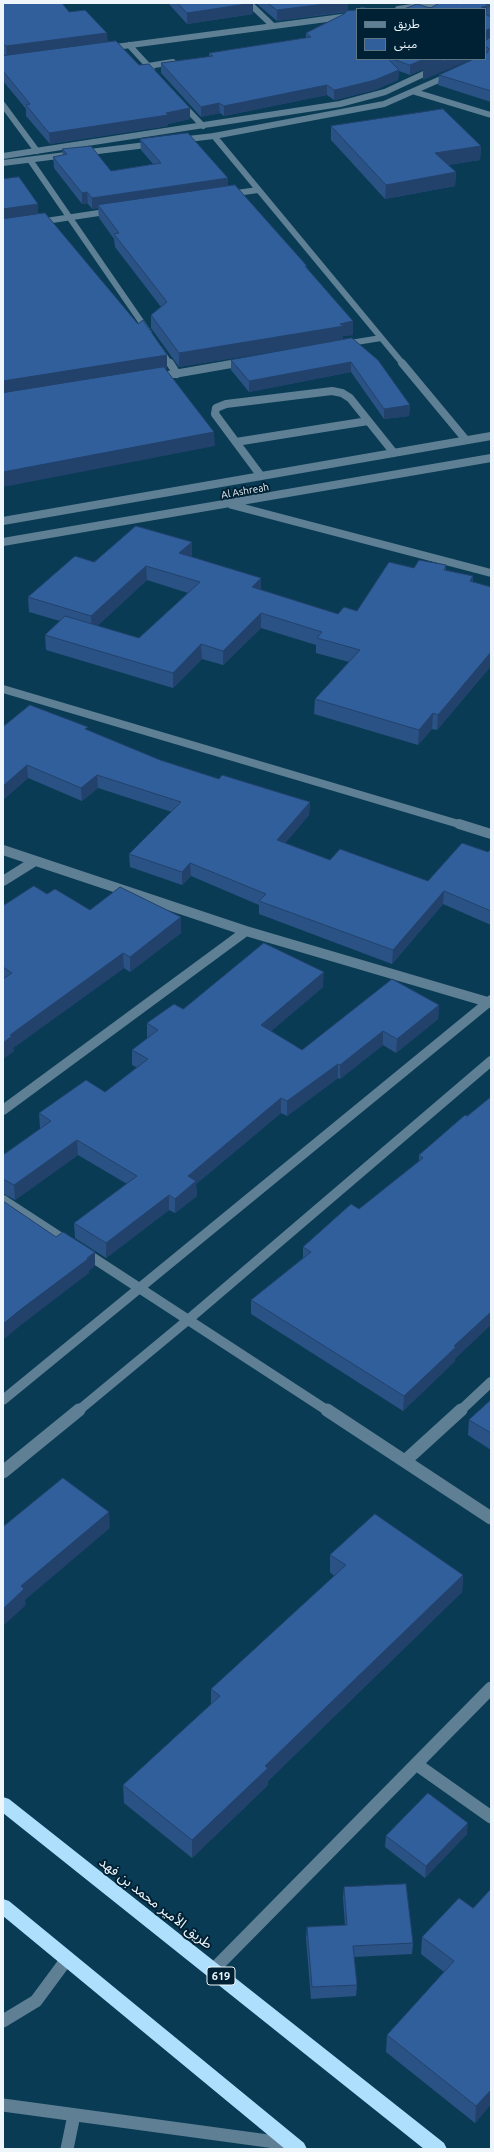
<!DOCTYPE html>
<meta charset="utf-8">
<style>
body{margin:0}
#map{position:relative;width:494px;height:2152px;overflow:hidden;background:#093b54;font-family:Ubuntu,"Noto Sans Arabic",sans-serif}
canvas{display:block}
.frame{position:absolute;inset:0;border:4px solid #eef6fb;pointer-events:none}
.legend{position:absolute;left:356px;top:8px;width:130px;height:52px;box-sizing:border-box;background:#002134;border:1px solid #5f7684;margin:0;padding:5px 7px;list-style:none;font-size:12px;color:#eef6fb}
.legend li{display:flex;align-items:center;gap:8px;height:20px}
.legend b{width:20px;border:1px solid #5f7684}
</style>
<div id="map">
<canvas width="494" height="2152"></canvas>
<div class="frame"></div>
<ul class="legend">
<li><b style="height:5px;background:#5e7f94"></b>طريق</li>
<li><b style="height:11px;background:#315f9b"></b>مبنى</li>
</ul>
</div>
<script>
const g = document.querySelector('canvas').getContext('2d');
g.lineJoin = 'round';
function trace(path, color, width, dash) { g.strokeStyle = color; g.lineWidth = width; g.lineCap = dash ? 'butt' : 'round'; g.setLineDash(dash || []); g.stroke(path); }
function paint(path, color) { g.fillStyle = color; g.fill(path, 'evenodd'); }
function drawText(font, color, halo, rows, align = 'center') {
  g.font = font + ' Ubuntu,"Noto Sans Arabic",sans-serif'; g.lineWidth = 4; g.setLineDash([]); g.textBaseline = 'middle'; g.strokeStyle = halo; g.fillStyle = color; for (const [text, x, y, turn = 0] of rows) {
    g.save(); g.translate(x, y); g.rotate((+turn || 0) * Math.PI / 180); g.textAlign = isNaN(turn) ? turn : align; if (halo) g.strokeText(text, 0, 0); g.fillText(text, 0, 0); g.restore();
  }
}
trace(new Path2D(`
 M249,3l24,23
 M398,9l41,-6
 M129,45l23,25
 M108,48l249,-33
 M148,66l25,-4
 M415,92l76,23
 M181,103l22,23
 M3,105l34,46
 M214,136l189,228
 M179,140l35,-4 170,-32 66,-29
 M82,153l72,-9
 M3,156l337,-52 45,-12 71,-33
 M30,160l119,173
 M3,163l63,-8
 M229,194l29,-4
 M39,222l73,-11
 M344,344l37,-6
 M159,348l11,16
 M231,364l13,-2`), '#5e7f94', 6);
trace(new Path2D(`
 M170,363l7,11
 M402,363l64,77
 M157,377l80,-14
 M236,442l132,-21
 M261,476l-46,-62 1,-6 10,-4 106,-13 10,2 8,5 44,55
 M232,505l259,68
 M3,521l488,-85
 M3,542l488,-84
 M3,689l459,136`), '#5e7f94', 8);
trace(new Path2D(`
 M459,824l32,10
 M3,850l243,81 245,72
 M3,881l32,-20
 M3,1110l243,-179
 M3,1200l66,43
 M84,1252l244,159
 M3,1400l488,-400
 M78,1411l111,-92 302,-258
 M460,1411l31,-29`), '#5e7f94', 10);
trace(new Path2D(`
 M327,1410l164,108
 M405,1461l56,-51
 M3,1472l76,-62
 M416,1764l75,53
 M213,1970l278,-282
 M3,2021l33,-20 31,-42
 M3,2105l287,39
 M67,2149l7,-34`), '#5e7f94', 13);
paint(new Path2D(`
 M3,1797l6,2 435,344 3,6h-23l-421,-336z
 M3,1899l6,2 295,242 3,6h-22l-282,-233z`), '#aedffd');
paint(new Path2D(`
 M3,3l66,9 70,53 51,43v11l-22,5v2l-118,18 -24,-28v-7l-23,-28v-25h2l-2,-2z
 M168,3h85v11l-66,10z
 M256,3h92v8l9,48h89l-36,16 -11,-4 -1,9 -23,10 -36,9 -5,1 -7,-5 -103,21 -4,-3 -19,4 -40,-44v-10l48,-6v-4l97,-15v-5l38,-19 3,-2 -70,9z
 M457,3h34v99l-53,-17 1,-10 46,-16v-50l-55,-1 27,-4z
 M331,126l150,20 -1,14 -32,5 8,7 -1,14 -70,13 -54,-59z
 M140,139l88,39v8l79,82 46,67 -10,1v3l67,66 -1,11 -25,3 -33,-47 -102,20 -18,-22v-10l87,-16 -139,23 -28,-39v-13l10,-8 -46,-60 -1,-8 -15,-21 -1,-10 -6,1 -4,-5h-6l-28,-36 -1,-11 10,-2 -1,-6 49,22 42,-7 -12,-14z
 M192,542v15l69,33 77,24 19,-3 57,-43 32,-3v5l27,6v6l18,5v79l-54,64 -5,-1 -14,16 -104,-31 1,-15 34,-37 -33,-9v-8l-55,-17 -38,37 -21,-6 -29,29 -127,-38 -1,-15 15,-14 -31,-9 -1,-15 66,-35zM147,580l41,13 -49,45 -42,-12z
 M3,727l85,3 72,30 59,19 91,23 -1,13 -24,28 45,17 98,21 60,-29 3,-3v76l-48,-21 -51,60 -133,-50v-9l-68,-29 -9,9 -52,-18 -1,-13 43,-42 -74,-24 -16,13 -54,-23 -25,22z
 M47,894l43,16 91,23 -51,39 -6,-4 -111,80 1,3 -11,8v-153z
 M323,987l-52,44 31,19 137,-45 -1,14 -42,34 -13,-8 -43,34 -2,-1 -51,38 -6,-3 -85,71 1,12 -22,17 -6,-3 -63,48 -31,-20 -1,-15 53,-39 -49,-29 -63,45 -11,-6h-1v-39l38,-26 -1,-1 -1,-15 66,-21 33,-24 -6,-3v-15l16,-12h-1v-15l36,-14z
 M465,1115l-10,246 -52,50 -152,-97v-14l52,-42v-11l56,-38 60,-48v-6z
 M491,1400v50l-23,-15 1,-15z
 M330,1555l133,20 -1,17 -194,189v4l-76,73 -68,-55 -1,-18 88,-81v-15l123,-113 -4,-4z
 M467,1834l-42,44 -40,-31 1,-11z
 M344,1887l69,56 -1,11 -58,3 3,28 -1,11 -45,3 -5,-61 1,-11 38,-2 -2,-27z
 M459,1898l32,206 -16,19 -89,-71 1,-17 57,-63 -23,-18 1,-17z`), '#2a5285');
paint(new Path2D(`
 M253,3v11l-66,10v-11z
 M333,3h15v8l-71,10v-11z
 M487,6l-1,9 -1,1v-7h-3v-2z
 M491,28v9l-6,3v-9z
 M107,33l1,10 -101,14 -1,-11z
 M424,59h22l-36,16v-10z
 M449,59h24l-50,21v-10z
 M399,70l-1,10 -23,10 -41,10v-10z
 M327,85v10l-103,21v-10z
 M219,103l1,10 -19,4v-10z
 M190,108v11l-22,5v2l-118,18 -1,-11 117,-20z
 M481,146l-1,14 -46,7 1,-14z
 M456,172l-1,14 -70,13 1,-14z
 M228,178v12l-130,15v3l-6,1v-11z
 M87,192l1,12h-6v-11z
 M38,204v13l-35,5v-13z
 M353,321v14l-10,1v4l-164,27v-14z
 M167,355v14l-164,26v-14z
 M351,362v10l-102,20v-11z
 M410,405l-1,11 -25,3v-10z
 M214,432l1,14 -212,41v-15z
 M192,542v15l-13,-4z
 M146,566l1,14 -55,51 -1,-15z
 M473,576l-1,14 -2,-9z
 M261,578v14l-9,-5z
 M261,613v15l-38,37v-14z
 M201,644l1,15 -29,29v-15z
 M491,652v14l-54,64 1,-15z
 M433,713l-1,16 -14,16 1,-15z
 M27,765l1,13 -25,22v-14z
 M97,775l1,13 -16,13 -1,-13z
 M310,802l-1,13 -32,38v-13z
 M190,863l1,13 -9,9v-13z
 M444,891l-1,13 -51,60 1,-14z
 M181,917v16l-51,39v-15z
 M123,953l1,15 -111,80 1,3 -11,8v-16l7,-8z
 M324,972l-1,15 -62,53v-15z
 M439,1005l-1,14 -42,34 1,-14z
 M383,1031v14l-43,34v-14z
 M338,1064v14l-51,38v-15z
 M281,1098v15l-85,71 1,12 -22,17v-14l13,-23z
 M77,1140l1,15 -63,45 -1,-15z
 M169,1195v15l-63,48v-15z
 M95,1252v14l-6,5v2l-68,52 -18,15v-16z
 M491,1312v13l-36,34v2l-52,50 1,-15 50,-50z
 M109,1512l1,16 -85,72 1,5 -23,21v-17l18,-23z
 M463,1575l-1,17 -194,189v4l-76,73v-18l73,-74z
 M468,1823l-1,11 -42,44 1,-12z
 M491,2090v14l-16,19 1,-17z`), '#22426c');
const building = new Path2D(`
 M3,3h59l7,9 16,-2 22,23 -101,13 -3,-2z
 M178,3h75l-66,10z
 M268,3h65l-56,7z
 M440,3h14l3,1v-1h26l8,3v1l-4,-1 -5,1v2h-78l13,-5 13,4z
 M362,7l7,2h-10z
 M357,10v49h31l11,11 -24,10 -36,9 -5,1 -7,-5 -103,21 -5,-3 -18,4 -40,-44 52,-7 -4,-3 102,-16 -5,-4 38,-19 3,-3z
 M485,14l6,3v11l-6,3z
 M491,37v54l-52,-16 35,-16h11v-5l2,-1 2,-4 -4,-4v-6l1,1z
 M116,41l23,24 10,-1 41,44 -24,5 2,2 -119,18 -23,-28 4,-1 -27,-33v-15z
 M393,59h31l-14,6z
 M446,59h3l-26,11z
 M443,109l38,37 -46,7 21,19 -70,13 -55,-59z
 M188,133l40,45 -136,20 -5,-6 -5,1 -29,-36 14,-3 -5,-5 29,-3 20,25 50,-8 -21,-24z
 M19,177l19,27 -35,5v-30z
 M235,185l72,81h-2l48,55 -13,3 4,2 -165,27 -28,-38 16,-13 -53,-68 5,-1 -21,-28z
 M45,213l93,111 5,-4 24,35 -164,26v-162z
 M352,338l26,22 32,45 -26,4 -33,-47 -102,19 -18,-21z
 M164,367l50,65 -211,40v-79z
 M136,526l56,16 -13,11 82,25 -9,9 86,27 6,-7 13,4 32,-49 25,6 5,-8 27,5 -2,5 29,6 -3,5 21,6v65l-53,63 -5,-2 -14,17 -104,-31 45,-49 -43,-12 5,-6 -61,-19 -38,38 -22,-7 -28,29 -128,-38 20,-19 74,22 61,-56 -54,-16 -55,50 -63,-19 47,-41 19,6z
 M30,705l58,22 -3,2 75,31 59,19 3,-4 88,27 -33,38 53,20 10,-11 88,32 34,-38 26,9 3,-3v62l-47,-20 -51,59 -134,-49 7,-7 -76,-31 -8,9 -53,-18 52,-52 -84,-27 -16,13 -54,-23 -24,21v-59z
 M34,886l13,8 8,-5 35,21 30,-23 61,30 -51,40 -7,-4 -113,82 2,1 -9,7v-64l9,-6 -9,-6v-61z
 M264,943l60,29 -63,53 41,25 90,-71 47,26 -42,34 -14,-8 -43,34 -2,-1 -51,37 -6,-3 -93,78 8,5 -21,18 -6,-4 -63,48 -32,-20 63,-47 -60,-36 -63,45 -11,-6v-24l48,-34 -12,-8 47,-33 19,12 43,-33 -16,-9 26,-20 -11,-7 27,-19 9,5z
 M491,1097v215l-37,34 2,1 -52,49 -153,-96 60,-48 -8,-5 48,-43 8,5 64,-51 -4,-3 46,-40 2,1z
 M3,1201l53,36 7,-5 32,20 -8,6 1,1 -68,51 -17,14z
 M491,1400v33l-22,-13z
 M63,1478l46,34 -88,74 3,3 -21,20v-82z
 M375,1514l88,61 -198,191 3,2 -76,72 -69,-55 97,-89 -9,-7 135,-124 -16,-10z
 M428,1793l40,30 -42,43 -40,-30z
 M406,1884l7,59 -60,3 4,39 -45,2 -5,-60 40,-2 -3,-38z
 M491,1889v201l-15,16 -89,-71 67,-74 -32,-24 37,-39 14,10z`);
paint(building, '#315f9b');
trace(building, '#22426c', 1);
drawText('10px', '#eef6fb', '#002134', [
 ["Al Ashreah",245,491,-10]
]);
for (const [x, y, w] of [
 [221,1976,28]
]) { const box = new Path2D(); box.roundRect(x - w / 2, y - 9, w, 18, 3); g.fillStyle = '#002134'; g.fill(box); trace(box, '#eef6fb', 1); }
drawText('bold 11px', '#eef6fb', null, [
 ["619",221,1976]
]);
drawText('14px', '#eef6fb', '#002134', [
 ["طريق الأمير محمد بن فهد",156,1903,38]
]);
</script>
